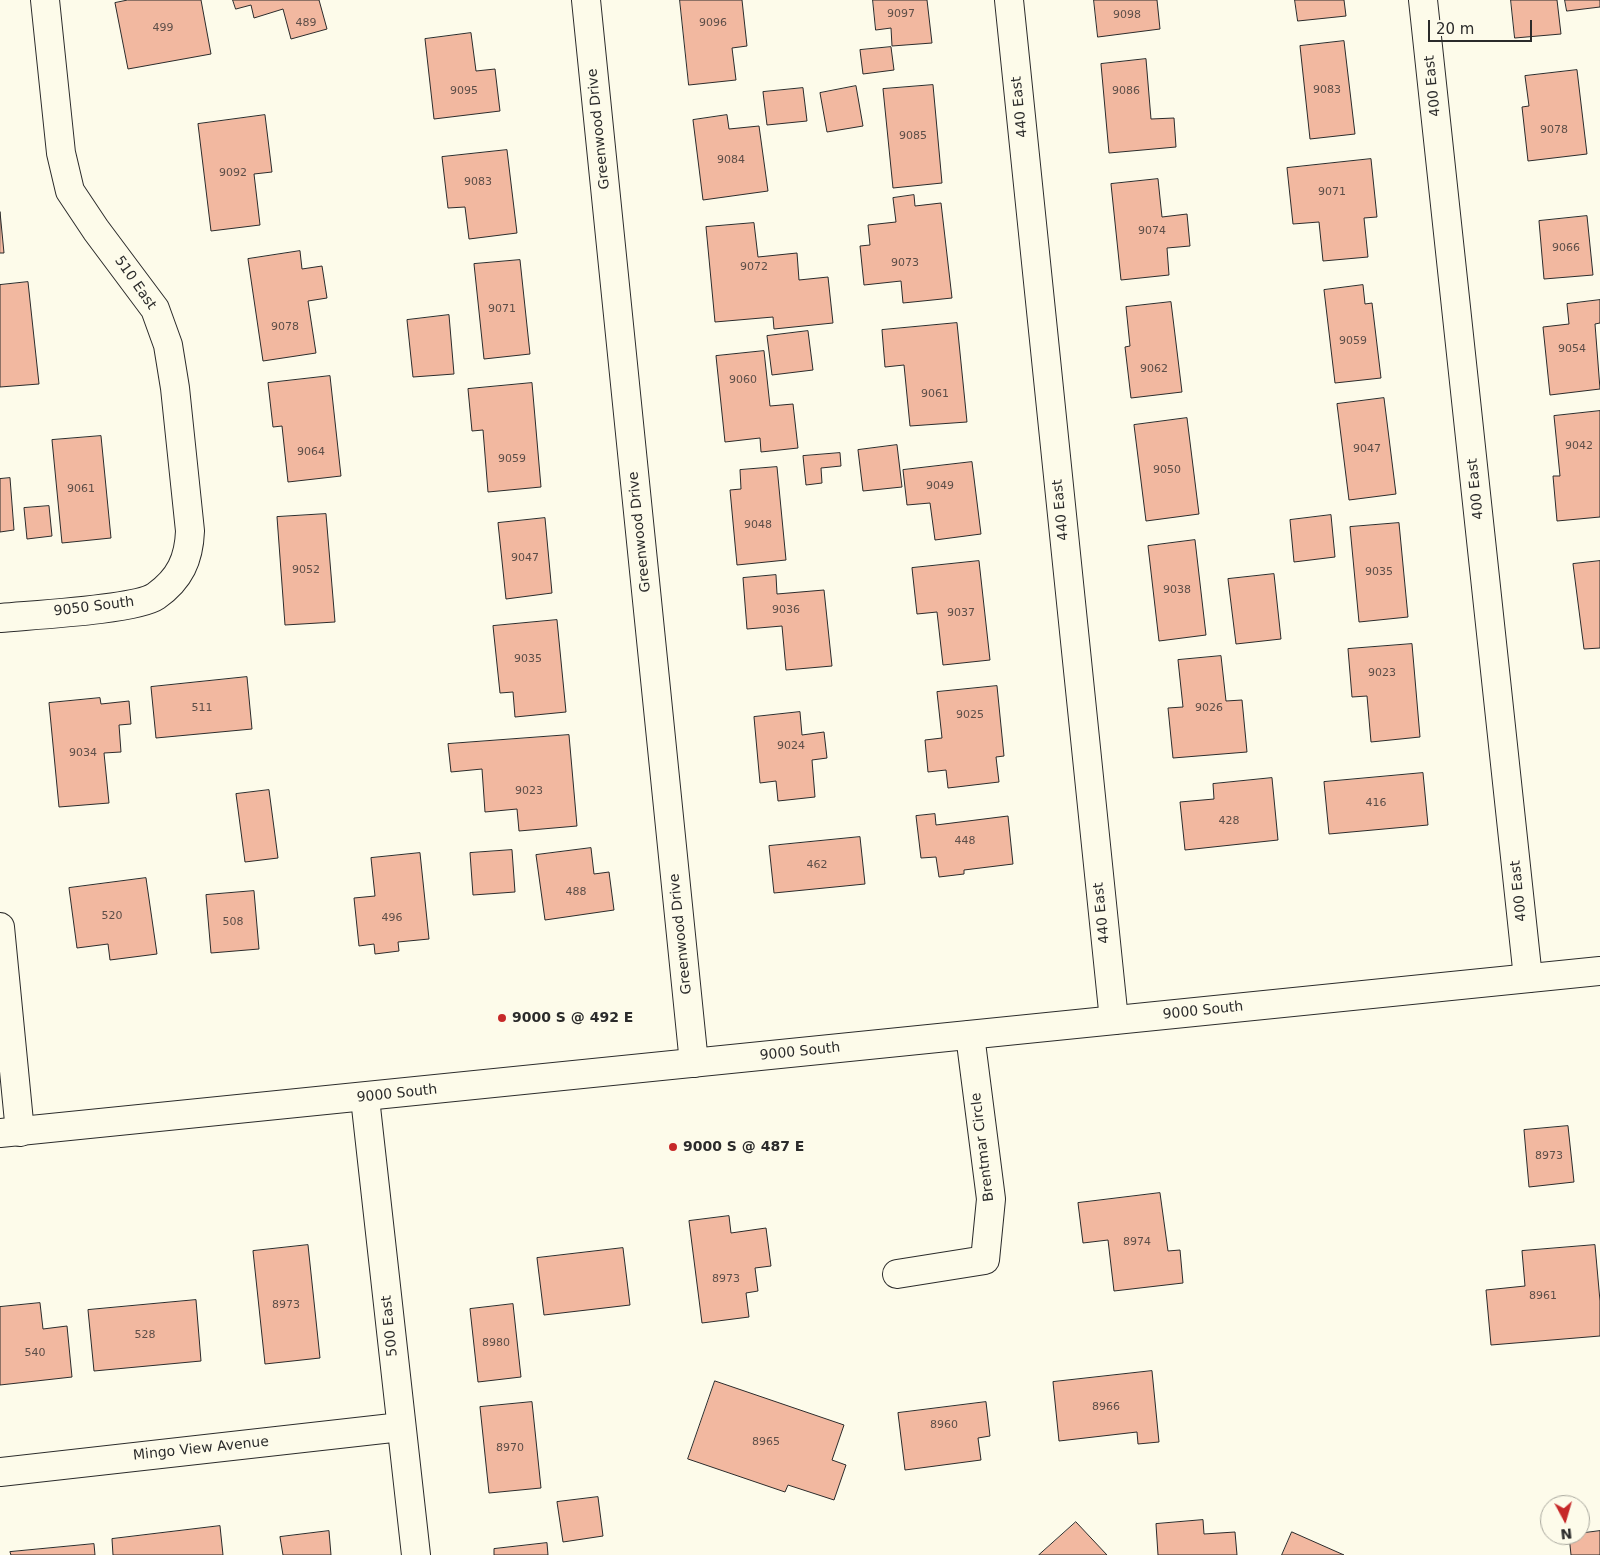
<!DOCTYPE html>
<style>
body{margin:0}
#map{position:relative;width:1600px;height:1555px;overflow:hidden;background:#fdfbea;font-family:"DejaVu Sans",sans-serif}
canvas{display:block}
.north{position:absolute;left:1540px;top:1495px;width:50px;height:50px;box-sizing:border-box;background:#fdfbea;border:1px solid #a9a89e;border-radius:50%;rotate:174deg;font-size:14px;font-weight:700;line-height:20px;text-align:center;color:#2b2b2b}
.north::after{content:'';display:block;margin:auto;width:18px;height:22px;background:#c62828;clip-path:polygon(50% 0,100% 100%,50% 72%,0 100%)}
.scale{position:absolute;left:1428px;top:20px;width:104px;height:22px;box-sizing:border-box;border:2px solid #2b2b2b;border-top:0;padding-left:6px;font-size:15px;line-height:18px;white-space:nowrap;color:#2b2b2b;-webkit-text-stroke:4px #fdfbea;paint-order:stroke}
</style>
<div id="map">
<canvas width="1600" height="1555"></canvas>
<div class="north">N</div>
<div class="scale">20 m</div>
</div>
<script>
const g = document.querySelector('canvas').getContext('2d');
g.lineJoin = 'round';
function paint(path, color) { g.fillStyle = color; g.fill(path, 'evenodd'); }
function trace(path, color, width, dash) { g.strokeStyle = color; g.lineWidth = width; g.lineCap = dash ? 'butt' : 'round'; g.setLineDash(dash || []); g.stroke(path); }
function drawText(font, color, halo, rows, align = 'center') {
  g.font = font + ' "DejaVu Sans",sans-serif'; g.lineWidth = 4; g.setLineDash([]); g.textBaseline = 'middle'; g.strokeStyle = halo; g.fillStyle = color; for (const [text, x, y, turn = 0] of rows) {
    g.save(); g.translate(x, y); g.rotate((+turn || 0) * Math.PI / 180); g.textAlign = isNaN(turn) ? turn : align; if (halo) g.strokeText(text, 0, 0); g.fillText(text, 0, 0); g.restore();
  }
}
const building = new Path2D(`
 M128,0h73l10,54 -83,15 -13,-66z
 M233,0h86l8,29 -36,10 -8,-30 -29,9 -3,-13 -15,4z
 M680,0h62l5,46 -15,2 4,32 -47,5z
 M873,0h54l5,43 -40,3 -1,-18 -15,2z
 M1094,0h63l3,29 -62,8z
 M1295,0h49l2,16 -48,5z
 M1511,0h46l4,34 -46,4z
 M1565,0h35v7l-33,4z
 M471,33l5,38 19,-2 5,42 -66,8 -9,-80z
 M1344,41l11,93 -45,5 -10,-93z
 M891,47l3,23 -31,4 -3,-24z
 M1146,59l5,60 23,-1 2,29 -67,6 -8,-89z
 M1577,70l10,84 -59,7 -6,-54 7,-1 -4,-30z
 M933,85l9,98 -49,5 -10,-99z
 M856,86l7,40 -36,6 -7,-39z
 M803,88l4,33 -40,4 -4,-33z
 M265,115l7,57 -18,2 6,51 -49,6 -13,-107z
 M727,115l2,14 30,-3 9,65 -65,9 -10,-80z
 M507,150l10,83 -48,6 -4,-32 -17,1 -6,-51z
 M1371,159l6,58 -13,1 4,39 -45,4 -4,-39 -26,2 -6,-56z
 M1158,179l4,38 25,-3 3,32 -23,2 2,27 -48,5 -10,-96z
 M914,195l1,11 26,-3 11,95 -49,5 -2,-22 -37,4 -4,-39 10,-1 -2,-20 28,-3 -3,-24z
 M0,212l4,41h-4z
 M1587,216l6,59 -49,4 -5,-58z
 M754,223l4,34 39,-4 2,27 29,-3 5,46 -59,6 -1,-12 -58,5 -9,-95z
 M300,251l2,18 20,-3 5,32 -19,3 8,52 -53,8 -15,-102z
 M520,260l10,94 -46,5 -10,-95z
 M28,282l11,102 -39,3v-102z
 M1363,285l2,19 7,-1 9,75 -46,5 -11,-93z
 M1600,300v23l-5,1 5,65 -50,6 -7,-68 26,-3 -2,-20z
 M1171,302l11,90 -51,6 -6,-51 5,-1 -4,-39z
 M449,315l5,59 -41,3 -6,-57z
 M957,323l10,99 -57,4 -6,-61 -19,2 -3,-37z
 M808,331l5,39 -41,5 -5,-39z
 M764,351l6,55 23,-2 5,44 -37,4 -1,-14 -35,4 -9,-86z
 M330,376l11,100 -53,6 -6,-56 -9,1 -5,-44z
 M532,383l9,104 -53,5 -5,-62 -11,1 -4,-42z
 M1384,398l12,96 -47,6 -12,-96z
 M1600,411v106l-43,4 -4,-45h7l-6,-60z
 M1187,418l12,96 -53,7 -12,-96z
 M101,436l10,102 -49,5 -10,-103z
 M897,445l5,42 -39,4 -5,-41z
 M840,453l1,13 -20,2 1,15 -16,2 -3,-29z
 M972,462l9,72 -46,6 -5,-37 -23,2 -4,-35z
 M777,467l9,93 -49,5 -7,-75 11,-1 -1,-19z
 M10,478l4,52 -14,2v-53z
 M49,506l3,30 -25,3 -3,-31z
 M326,514l9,108 -50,3 -8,-108z
 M1331,515l4,42 -41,5 -4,-42z
 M545,518l7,75 -46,6 -8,-76z
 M1399,523l9,94 -49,5 -9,-95z
 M1195,540l11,95 -47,6 -11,-95z
 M979,561l11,99 -47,5 -6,-53 -20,2 -5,-46z
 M1600,561v87l-16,1 -11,-85z
 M1274,574l7,65 -45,5 -8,-65z
 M776,575l1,19 47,-4 8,76 -46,4 -4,-44 -35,3 -4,-51z
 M557,620l9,92 -51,5 -2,-25 -13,1 -7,-67z
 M1412,644l8,93 -49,5 -4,-46 -15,1 -4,-48z
 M1221,656l5,45 16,-1 5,52 -74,6 -5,-50 15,-1 -5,-47z
 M247,677l5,52 -96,9 -5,-51z
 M997,686l7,70 -8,1 3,25 -51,6 -2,-18 -18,2 -3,-32 17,-2 -5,-46z
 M100,698l1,6 28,-3 2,23 -12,1 2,27 -17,1 5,50 -50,4 -10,-104z
 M800,712l2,23 22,-3 3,26 -15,2 3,37 -37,4 -2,-20 -16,2 -6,-66z
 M569,735l8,91 -58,5 -2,-22 -32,3 -3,-43 -31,3 -3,-28z
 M1423,773l5,52 -99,9 -5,-52z
 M1272,778l6,62 -93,10 -5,-48 34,-3 -1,-15z
 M269,790l9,68 -33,4 -9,-68z
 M935,814l1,11 72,-9 5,48 -49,6v4l-25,3 -3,-20 -15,1 -5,-42z
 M860,837l5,47 -91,9 -5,-47z
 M591,848l3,26 15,-2 5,38 -69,10 -9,-65z
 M512,850l3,42 -42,3 -3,-42z
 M420,853l9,86 -31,3 1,9 -24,3 -1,-10 -15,2 -5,-48 21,-2 -4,-38z
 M146,878l11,76 -47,6 -2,-16 -31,4 -8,-60z
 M254,891l5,58 -48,4 -5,-58z
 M1568,1126l6,56 -45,5 -5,-57z
 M1160,1193l8,58 12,-1 3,33 -69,8 -6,-51 -25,3 -5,-40z
 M729,1216l2,17 35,-5 5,38 -16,2 3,23 -12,2 3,24 -47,6 -13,-102z
 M308,1245l12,113 -55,6 -12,-113z
 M1595,1245l5,56v35l-109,9 -5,-55 39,-4 -3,-35z
 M623,1248l7,57 -86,10 -7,-57z
 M196,1300l5,61 -107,10 -6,-61z
 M40,1303l3,26 24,-3 5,51 -72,8v-78z
 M513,1304l8,73 -43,5 -8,-73z
 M1152,1371l7,71 -21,2 -1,-12 -78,9 -6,-59z
 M715,1381l129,44 -12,35 14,5 -12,35 -46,-15 -3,7 -97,-33z
 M532,1402l9,86 -52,5 -9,-86z
 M986,1402l4,34 -12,2 3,22 -76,10 -7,-57z
 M598,1497l5,39 -40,6 -6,-40z
 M1203,1520l1,14 31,-2 2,23h-79l-2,-31z
 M1076,1522l31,33h-68z
 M220,1526l3,29h-110l-1,-16z
 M329,1531l2,24h-48l-3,-18z
 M1600,1531v24h-29l-2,-20z
 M1292,1532l52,23h-62z
 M547,1543l1,12h-54v-6z
 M94,1544l1,11h-84l-1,-3z`);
paint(building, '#f2b8a0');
trace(building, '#2b2b2b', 1);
const street = new Path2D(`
 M586,0l108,1063
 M1009,0l105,1020
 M1423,0l105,978
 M0,618c30,-3 136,-8 156,-22 24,-17 33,-37 34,-65l-15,-143 -7,-43 -13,-36 -59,-79 -26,-39 -9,-38 -16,-153
 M0,927l20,205
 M365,1098l51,457
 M897,1274l88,-14 6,-61 -21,-164
 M0,1472l401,-45`);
const primary = new Path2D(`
 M0,1133l1600,-162`);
trace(street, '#2b2b2b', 30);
trace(primary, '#2b2b2b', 30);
trace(street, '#fdfbea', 28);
trace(primary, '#fdfbea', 28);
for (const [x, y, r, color] of [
 [502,1018,5,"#c62828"],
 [673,1147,5,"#c62828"]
]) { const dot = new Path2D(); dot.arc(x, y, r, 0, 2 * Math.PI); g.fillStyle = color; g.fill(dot); trace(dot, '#fdfbea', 2); }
drawText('11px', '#5d4e48', null, [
 ["9097",901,14],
 ["9098",1127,15],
 ["489",306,23],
 ["9096",713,23],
 ["499",163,28],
 ["9083",1327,90],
 ["9095",464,91],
 ["9086",1126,91],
 ["9078",1554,130],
 ["9085",913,136],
 ["9084",731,160],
 ["9092",233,173],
 ["9083",478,182],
 ["9071",1332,192],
 ["9074",1152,231],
 ["9066",1566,248],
 ["9073",905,263],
 ["9072",754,267],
 ["9071",502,309],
 ["9078",285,327],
 ["9059",1353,341],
 ["9054",1572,349],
 ["9062",1154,369],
 ["9060",743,380],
 ["9061",935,394],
 ["9042",1579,446],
 ["9047",1367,449],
 ["9064",311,452],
 ["9059",512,459],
 ["9050",1167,470],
 ["9049",940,486],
 ["9061",81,489],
 ["9048",758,525],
 ["9047",525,558],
 ["9052",306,570],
 ["9035",1379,572],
 ["9038",1177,590],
 ["9036",786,610],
 ["9037",961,613],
 ["9035",528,659],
 ["9023",1382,673],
 ["511",202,708],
 ["9026",1209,708],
 ["9025",970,715],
 ["9024",791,746],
 ["9034",83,753],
 ["9023",529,791],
 ["416",1376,803],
 ["428",1229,821],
 ["448",965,841],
 ["462",817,865],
 ["488",576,892],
 ["520",112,916],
 ["496",392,918],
 ["508",233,922],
 ["8973",1549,1156],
 ["8974",1137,1242],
 ["8973",726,1279],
 ["8961",1543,1296],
 ["8973",286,1305],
 ["528",145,1335],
 ["8980",496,1343],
 ["540",35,1353],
 ["8966",1106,1407],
 ["8960",944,1425],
 ["8965",766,1442],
 ["8970",510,1448]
]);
drawText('14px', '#2b2b2b', '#fdfbea', [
 ["400 East",1433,86,-96],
 ["440 East",1020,107,-96],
 ["Greenwood Drive",599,129,-96],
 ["510 East",135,283,55],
 ["400 East",1476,489,-96],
 ["440 East",1061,510,-96],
 ["Greenwood Drive",640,532,-96],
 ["9050 South",94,607,-7],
 ["400 East",1519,891,-96],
 ["440 East",1102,913,-96],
 ["Greenwood Drive",681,934,-96],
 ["9000 South",1203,1011,-6],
 ["9000 South",800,1052,-6],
 ["9000 South",397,1094,-6],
 ["Brentmar Circle",983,1147,-97],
 ["500 East",390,1326,-96],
 ["Mingo View Avenue",201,1449,-6]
]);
drawText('bold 14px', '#2b2b2b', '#fdfbea', [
 ["9000 S @ 492 E",512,1018],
 ["9000 S @ 487 E",683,1147]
], 'left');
</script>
